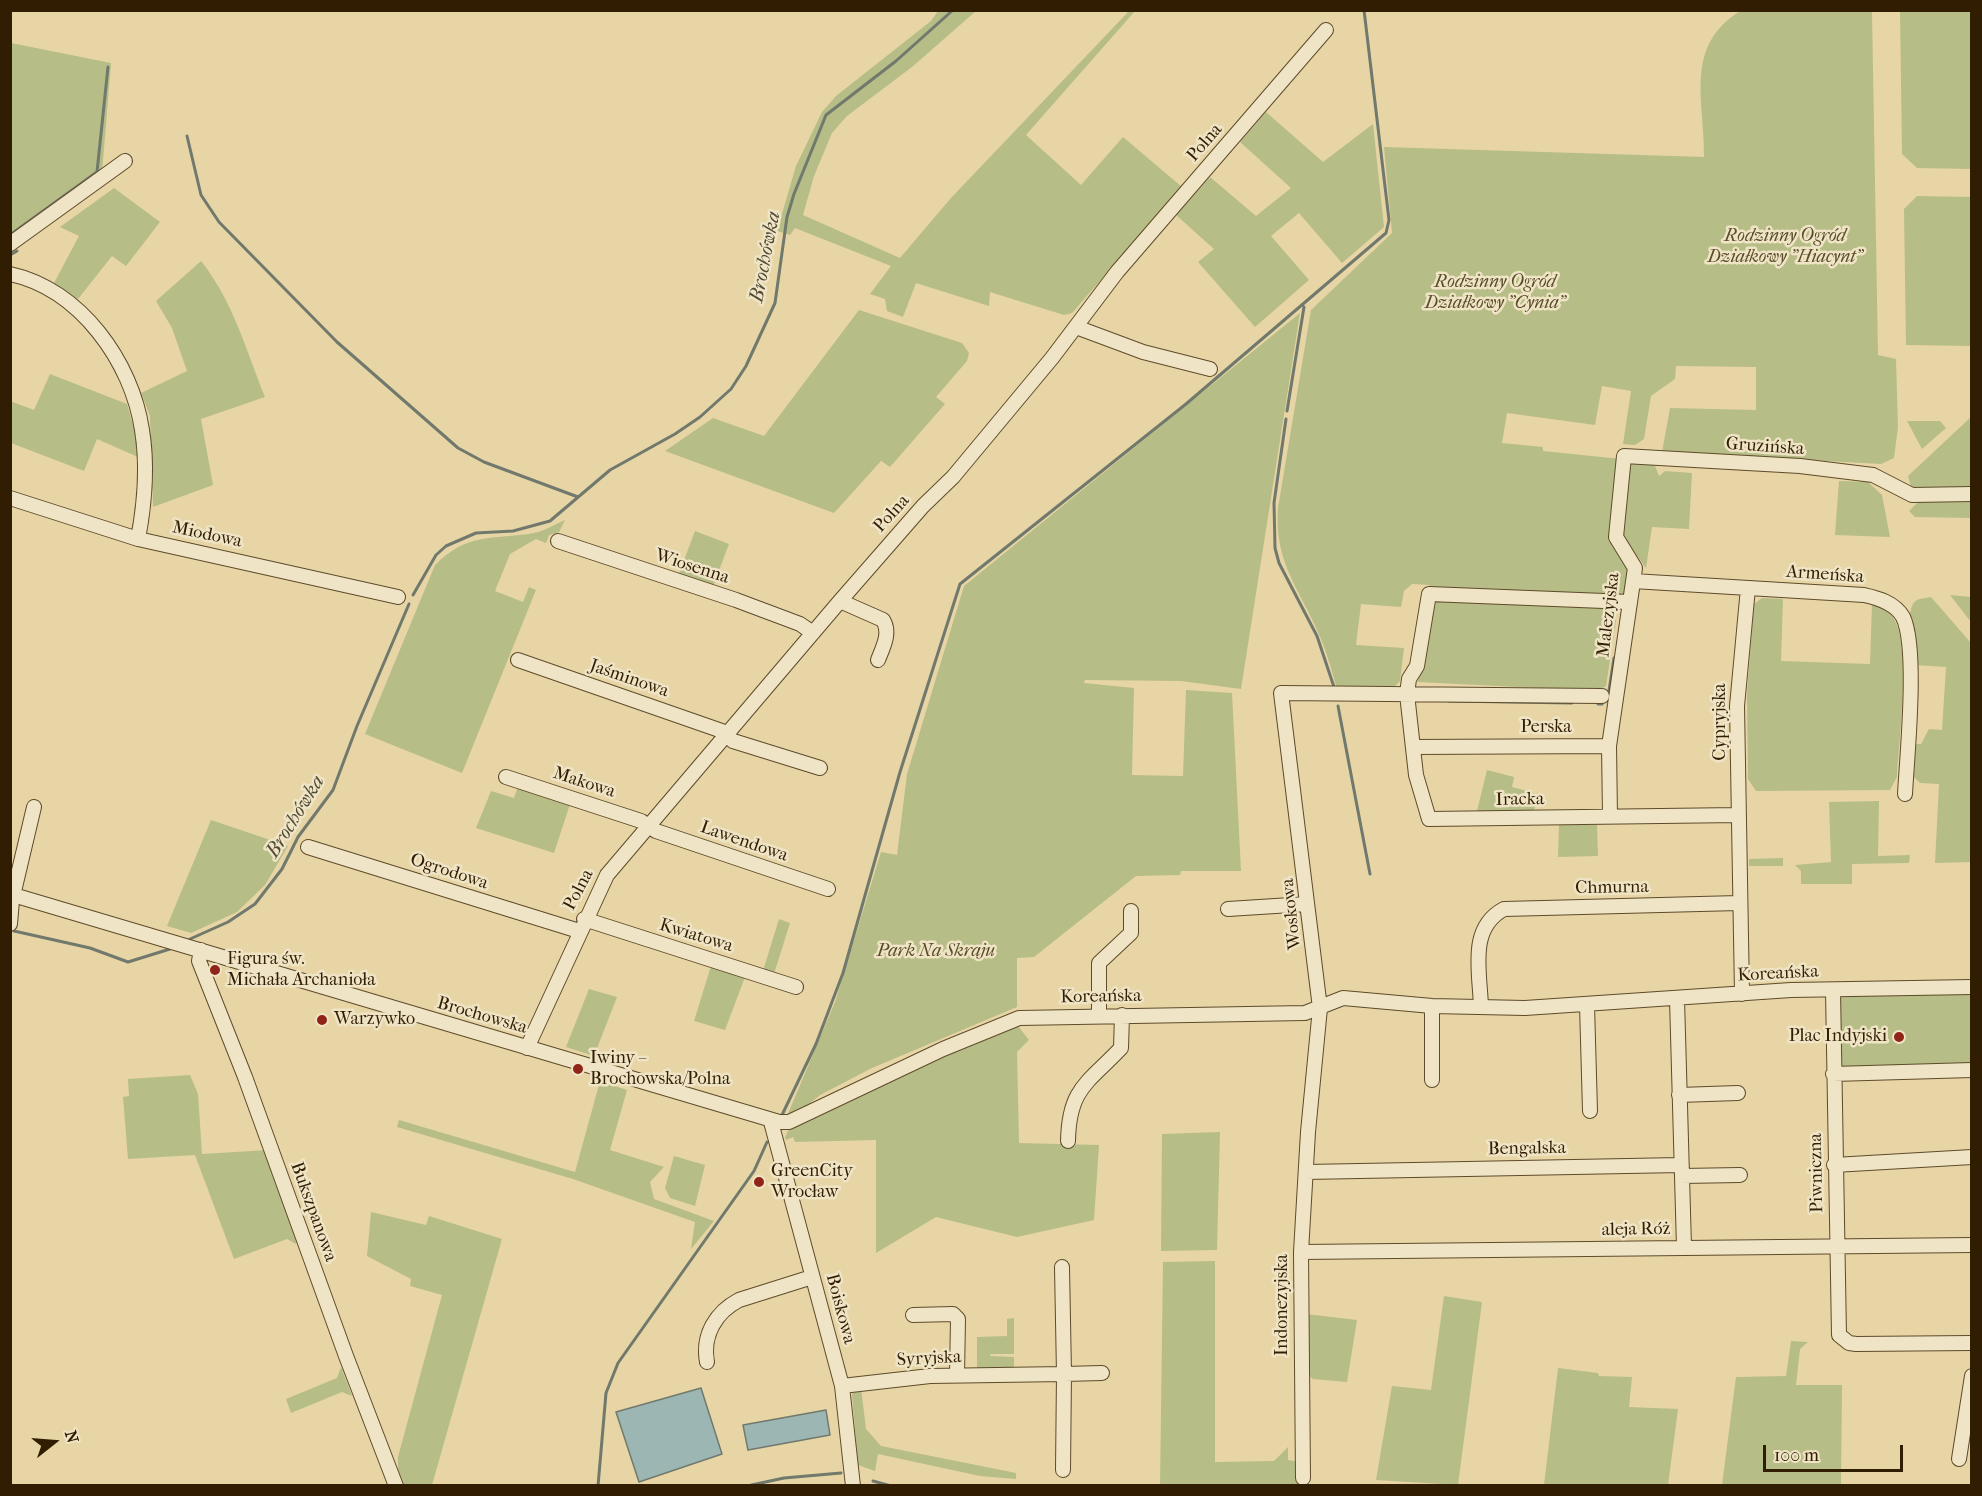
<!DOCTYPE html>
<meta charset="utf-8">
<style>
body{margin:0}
#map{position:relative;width:1982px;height:1496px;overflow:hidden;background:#e7d5a6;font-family:"IM FELL French Canon",serif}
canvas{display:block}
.frame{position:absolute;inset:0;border:12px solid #311d01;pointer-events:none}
.north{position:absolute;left:24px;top:1412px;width:60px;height:60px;-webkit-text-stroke:4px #efe4c5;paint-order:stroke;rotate:73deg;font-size:16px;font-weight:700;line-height:24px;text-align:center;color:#311d01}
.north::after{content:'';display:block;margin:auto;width:21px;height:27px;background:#311d01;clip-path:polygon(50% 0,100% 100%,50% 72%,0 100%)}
.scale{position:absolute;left:1763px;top:1445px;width:140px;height:27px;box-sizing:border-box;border:3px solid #311d01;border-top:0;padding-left:8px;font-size:18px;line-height:21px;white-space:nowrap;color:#311d01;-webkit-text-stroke:4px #efe4c5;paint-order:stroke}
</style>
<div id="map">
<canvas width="1982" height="1496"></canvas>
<div class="frame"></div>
<div class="north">N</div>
<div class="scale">100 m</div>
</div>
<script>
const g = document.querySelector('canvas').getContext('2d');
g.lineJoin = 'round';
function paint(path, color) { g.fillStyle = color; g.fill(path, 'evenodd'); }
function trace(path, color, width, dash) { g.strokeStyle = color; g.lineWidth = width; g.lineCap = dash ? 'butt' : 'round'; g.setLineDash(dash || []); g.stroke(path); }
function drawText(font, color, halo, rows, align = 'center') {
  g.font = font + ' "IM FELL French Canon",serif'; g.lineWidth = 5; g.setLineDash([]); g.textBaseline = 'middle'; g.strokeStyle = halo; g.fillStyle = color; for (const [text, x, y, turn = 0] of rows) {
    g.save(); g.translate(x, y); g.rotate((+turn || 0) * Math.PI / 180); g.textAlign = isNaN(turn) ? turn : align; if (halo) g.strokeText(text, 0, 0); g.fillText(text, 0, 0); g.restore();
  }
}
paint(new Path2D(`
 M938,11h38l-64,56 -65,49 -15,17 -18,43 -11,39 97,43 51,-60 178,-187h6l-109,124 55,50 42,-48 59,50 -110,126 -8,2 -74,-23 -1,14 -73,-23 -13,34 -16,-6 -2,-12 -15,-5 21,-28 -96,-38 -5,7 -13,-4 19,-65 26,-54 14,-16 95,-75z
 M1740,11h132l6,344 18,4 2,68 -4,31 -13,6 -219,-12 8,-44 86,2v-43l-80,-1 -1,13 -24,17 -7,43 -9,6 -12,-1 8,-53 -29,-5 -7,39 -88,-12 -5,30 41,4v4l78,8c-2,14 -14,69 -10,78 9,25 26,31 12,60l-188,-6 -6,-6 -17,-1 -8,7 -3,16 -40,-3 -5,41 48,3 -4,33 -8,8 -54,4c-5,-18 -10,-37 -17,-54 -20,-49 -47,-74 -43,-131l33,-198 81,-77 -8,-86 320,10c1,-56 -21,-110 36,-146z
 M1900,11h71v158l-54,-1 -15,-14z
 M11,43l100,20 -9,110 -91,66z
 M1266,112l57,50 50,-38 11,103 -42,36 -43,-50 -28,23 38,44 -54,47 -57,-65 16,-13 -38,-34 34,-38 46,39 35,-28 -51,-46z
 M114,188l46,34 -34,44 -14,-10 -34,43 -24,-16 25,-47 -19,-9z
 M1917,196l54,1v149l-65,-1 -2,-136z
 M201,261c32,40 45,89 64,136l-64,22 12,66 -60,22 -3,-91 -9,-23 46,-22 -15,-43 -16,-27z
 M859,310l103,33 7,10 -2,8 -31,36 9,7 -55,63 -9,-6 -47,52 -169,-62 48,-33 51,18z
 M1300,313l-59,376 -60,-8 -96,-1 -1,3 50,5 -2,87 51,1 3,-86 46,3 9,178h-60l-1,4 -44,1 -102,81 -17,1v49l-145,61 -52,27 -22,18 -11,3 48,-114 46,-150 16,3 10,-81 57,-188z
 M50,374l77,30 8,28 3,25 -41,-18 -13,32 -73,-28 -1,-42 24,9z
 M1971,417v73h-59l-4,-14z
 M1907,421h33l6,7 -24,21z
 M1640,460l14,3 5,13 6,-5 27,2 -3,56 -37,-2 -6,41 -27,-36 9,-66z
 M1839,481l29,1 14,13 8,42 -55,-2z
 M1971,499v19l-56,-1 -6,-6 10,-10z
 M565,520l-6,12 -10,3 -3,8 -10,-4 -26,15 -15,37 28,11 6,-15 7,3 -74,183 -97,-39 70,-169c33,-33 57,-25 99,-32 11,-2 21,-9 31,-13z
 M695,531l34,13 -17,45 -34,-13z
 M1950,595l21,2v25z
 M1931,597l40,46v219l-36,1 4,-79 -19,-1 -6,-6 2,-33h5l8,-15 13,1 4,-63 -32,-2c-1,-13 -11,-58 3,-65 4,-2 10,-2 14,-3z
 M1762,598l21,1 -2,62 89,3 2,-60c9,3 17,6 22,15 17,28 5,122 3,158l-7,13 -134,1 -8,-12 -1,-86 7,-89z
 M1439,599l152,4 24,6 1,12 -10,65 -9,5 -179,-9 10,-70z
 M1487,770l27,7 -2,10 26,7 -4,16 -57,1z
 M519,784l52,17 -17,52 -78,-25 15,-37 23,7z
 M1879,801l-1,55 32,-1 -1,8 -57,1v20h-51v-13l-6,-6 36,-3 -2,-60z
 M211,820l77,26 -23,39 -28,27 -46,21 -24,-7z
 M1559,825h38l1,31 -40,1z
 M1783,858v8h-34v-7z
 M779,919l11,4 -16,51 -11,-3z
 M711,966l34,11 -20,53 -31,-9z
 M589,989l28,8 -23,59 -28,-9z
 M1971,991v75l-134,1v-69l4,-5z
 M1011,1025l7,1 11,14 -12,12 2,91 80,2 -5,75 -77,17 -81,-20 -60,36v-113l-81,2 -2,-5 -7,3 -1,-3 5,-10 79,-41 3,5 33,-17 9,-8z
 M190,1075l8,19 4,60 66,-4 28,81v13l-9,-5 -53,20 -39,-104 -67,4 -5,-62 6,-1 -1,-17z
 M600,1081l27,9 -17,60 54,17 -14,15 4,17 60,22 -23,28 4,-27 -122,-43 -176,-52 2,-7 176,52z
 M1220,1132l-3,118 -56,1 1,-117z
 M674,1156l31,9 -10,41 -25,-8 -5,-10z
 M371,1212l55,13 3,-9 73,23 -70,246h-31l-3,-9v-19l44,-162 -32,-9 1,-7 -44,-23z
 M1215,1261v201l59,-1 14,-14v13l7,1 4,6v18l-139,1 3,-224z
 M1444,1296l38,6 -24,183 -82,-5 16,-94 39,4z
 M1306,1314l51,6 -10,62 -34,-3 -8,-7z
 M1014,1318v36h-23l-1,2 24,1v12h-37v-32l30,-1v-17z
 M1791,1341l17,1 -8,7 -4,36h46l-1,100h-119l14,-108 50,-1z
 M341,1367l11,29 -10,-4 -51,21 -5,-14 51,-21z
 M1558,1368l40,5 1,3 33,1 -3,30 49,2 -10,76h-124z
 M861,1388l5,41 15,17 135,27v6l-36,-3 -102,-22 -3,17 -17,-6 -6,-71 2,-3z`), '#b7bd86');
const water = new Path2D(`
 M701,1388l21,66 -83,28 -23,-70z
 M826,1410l4,25 -82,15 -5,-25z`);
paint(water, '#9bb6b3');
trace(water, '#71796c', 1.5);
trace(new Path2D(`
 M187,136l14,59 18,27 118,120 121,106 26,14 94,35
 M10,235l87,-63 11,-105
 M10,255l7,-4
 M1287,411l17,-104
 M1286,419l-12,84 1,45 4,15 38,73 17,51
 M413,595l23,-40 10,-9 30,-13 37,-2 37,-10 60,-51 65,-36 25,-17 31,-28 15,-23 29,-63 12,-86 7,-23 32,-79 70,-54 57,-51
 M1608,697l6,-39
 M1449,701l123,2
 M1598,704h4
 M1338,706l32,168
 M14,931l76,17 38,14 42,-13
 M190,939l38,-17 27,-18 27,-35 16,-32 35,-47 24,-64 52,-122
 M782,1115l34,-71 27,-71 57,-201 60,-188 226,-180 200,-171 3,-13 -25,-210
 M873,1481l18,5
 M598,1486l8,-93 12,-30 136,-192 13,-29
 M747,1486l37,-8 57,-5`), '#71796c', 3);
const minor = new Path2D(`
 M10,244l115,-83
 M10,274c70,15 122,88 132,156 6,37 3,72 -4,109
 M1076,327l67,25 67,17
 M10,498l128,41 260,58
 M558,541l178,59 64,24 13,9
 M1633,581l231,14c14,3 31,8 39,22 15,31 4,139 2,177
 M840,601l43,19c8,13 0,27 -5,40
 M1629,602l-200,-8 -12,72 -8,13 -2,15 9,81 13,44 309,-4
 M518,660l204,71 11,10 87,27
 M1609,746l26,-178 -19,-31 8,-81 176,10 73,9 39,20 60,-1
 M1413,747l196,-1 1,70
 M506,777l135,44 15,10 172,58
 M308,847l271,84
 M10,894l769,228h10l154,-73 76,-31 286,-5 38,-15 89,8 93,2 266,-18 181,-3
 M1228,909l79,-5
 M584,919l212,68
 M10,924l2,-24 22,-93
 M201,950l-2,11 46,116 101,279 50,130
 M1833,990l6,345 10,8 7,1 116,-1
 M1742,994l-5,-288 11,-118
 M1677,999l7,248
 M1587,1005l3,106
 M1432,1006v74
 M1481,1007c-1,-35 -13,-79 23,-98l235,-6
 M1099,1015v-52l32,-30v-22
 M527,1048l80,-173 233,-274 83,-95 30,-29 99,-119 65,-86 209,-242
 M1833,1074l139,-4
 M1679,1095l59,-2
 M771,1122l71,264 11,100
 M1068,1141c1,-53 20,-58 53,-93l1,-33
 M1834,1165l138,-8
 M1306,1172l375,-7
 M1682,1176l58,-1
 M1301,1252l671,-7
 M913,1315l40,-1 5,5 -1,56
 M707,1362c-5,-27 9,-50 32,-62l73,-23
 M842,1386l88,-10 134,-2 -2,-107
 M1959,1459l13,-83
 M1063,1470l1,-96 38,-1
 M1303,1478l-2,-226 7,-120 12,-124 -39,-315 321,3`);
trace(minor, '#5e4b2a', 16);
trace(minor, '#efe4c5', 14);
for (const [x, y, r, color] of [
 [215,970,6,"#8f2418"],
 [322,1020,6,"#8f2418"],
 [1899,1037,6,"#8f2418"],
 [578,1069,6,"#8f2418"],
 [759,1182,6,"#8f2418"]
]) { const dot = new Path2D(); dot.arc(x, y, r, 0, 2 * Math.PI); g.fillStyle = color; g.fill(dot); trace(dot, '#efe4c5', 2); }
drawText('18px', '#311d01', '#efe4c5', [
 ["Polna",1205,143,-49],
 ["Gruzińska",1765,447,4],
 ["Polna",892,514,-48],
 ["Miodowa",207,535,12],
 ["Wiosenna",692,567,18],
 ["Armeńska",1825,575,4],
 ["Malezyjska",1609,615,-83],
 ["Jaśminowa",629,679,19],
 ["Cypryjska",1721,722,-90],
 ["Perska",1546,728],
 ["Makowa",584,783,18],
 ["Iracka",1520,800,-1],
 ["Lawendowa",744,842,19],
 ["Ogrodowa",449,872,18],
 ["Chmurna",1612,888,-1],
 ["Polna",579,890,-62],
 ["Woskowa",1292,914,-96],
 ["Kwiatowa",696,936,17],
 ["Koreańska",1778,974,-3],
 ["Koreańska",1101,997,-1],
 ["Brochowska",482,1016,16],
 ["Bengalska",1527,1149,-1],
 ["Piwniczna",1817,1173,-91],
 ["Bukszpanowa",313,1212,70],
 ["aleja Róż",1636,1230,-1],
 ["Indonezyjska",1283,1305,-90],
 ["Boiskowa",840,1309,75],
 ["Syryjska",929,1359,-3]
]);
drawText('italic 18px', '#594d29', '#efe4c5', [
 ["Rodzinny Ogród",1785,237],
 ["Działkowy \"Hiacynt\"",1785,258],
 ["Rodzinny Ogród",1495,283],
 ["Działkowy \"Cynia\"",1495,304],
 ["Park Na Skraju",936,952]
]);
drawText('18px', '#311d01', '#efe4c5', [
 ["Figura św.",227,960],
 ["Michała Archanioła",227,981],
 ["Warzywko",334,1020],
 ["Plac Indyjski",1887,1037,"right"],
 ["Iwiny –",590,1059],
 ["Brochowska/Polna",590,1080],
 ["GreenCity",771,1172],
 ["Wrocław",771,1193]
], 'left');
drawText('italic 20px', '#514b36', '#efe4c5', [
 ["Brochówka",766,257,-79],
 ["Brochówka",296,817,-58]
]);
</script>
